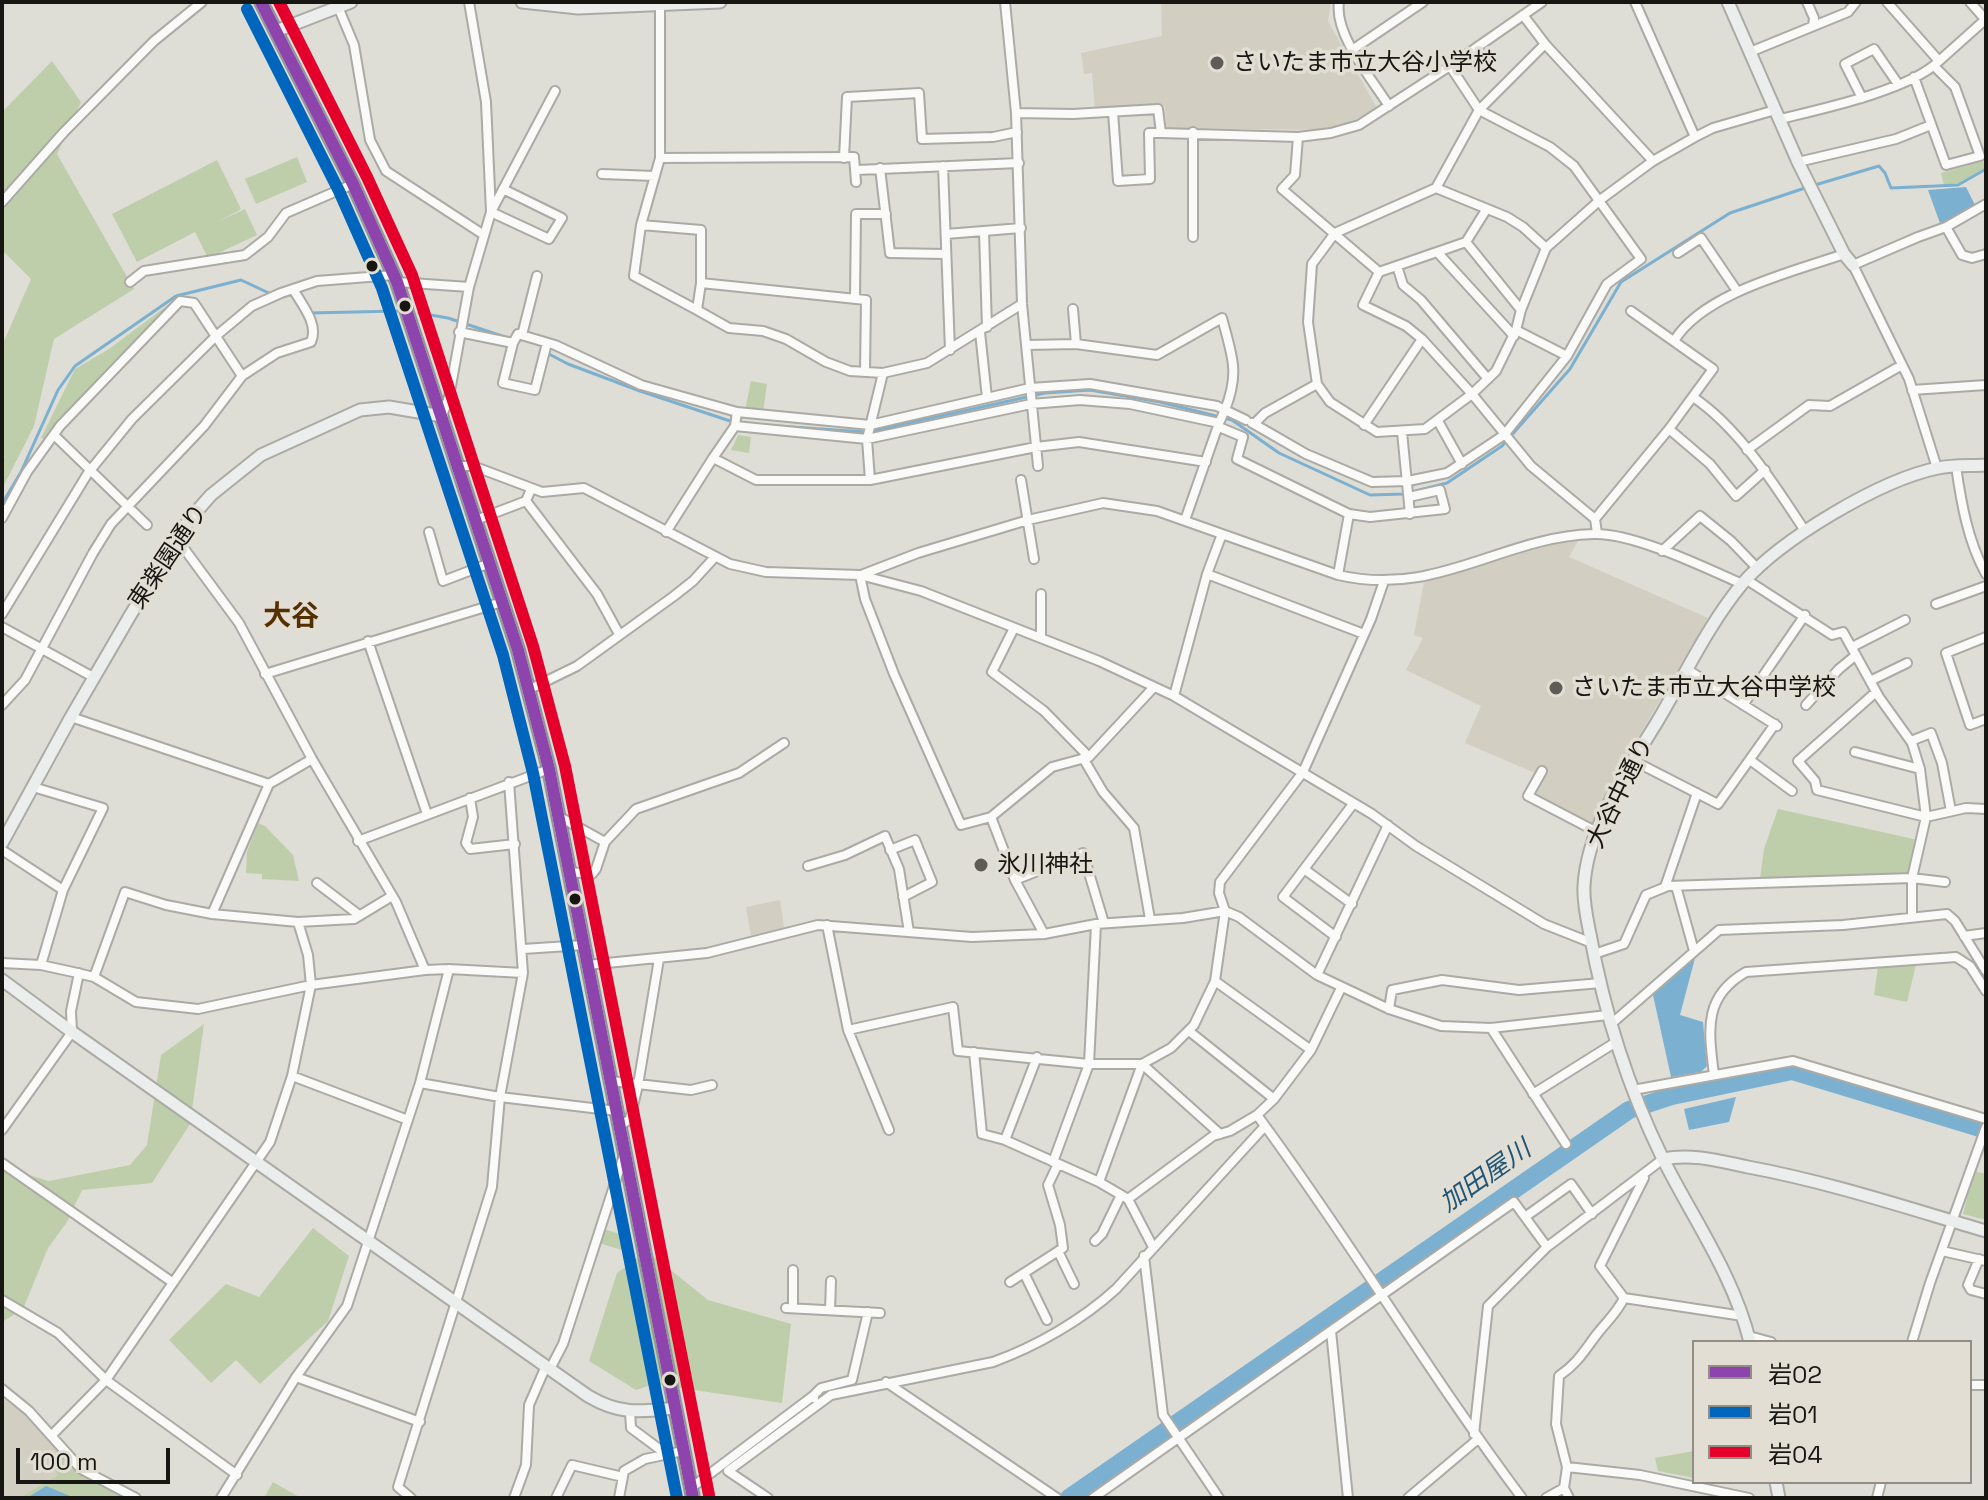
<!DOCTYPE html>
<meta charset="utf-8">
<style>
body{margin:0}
#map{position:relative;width:1988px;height:1500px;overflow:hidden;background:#deddd6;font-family:"Space Grotesk","Noto Sans JP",sans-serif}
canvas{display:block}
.frame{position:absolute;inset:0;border:4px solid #171612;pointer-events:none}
.legend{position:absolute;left:1692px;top:1340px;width:280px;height:144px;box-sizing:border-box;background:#e2ded3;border:2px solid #918e86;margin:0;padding:10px 14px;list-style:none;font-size:24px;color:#171612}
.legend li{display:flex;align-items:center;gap:16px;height:40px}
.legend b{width:40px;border:2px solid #918e86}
.scale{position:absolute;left:16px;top:1448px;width:154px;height:36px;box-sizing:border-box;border:4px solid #171612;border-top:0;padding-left:10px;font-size:24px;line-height:28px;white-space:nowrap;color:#171612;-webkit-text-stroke:6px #e2ded3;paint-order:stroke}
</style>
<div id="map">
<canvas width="1988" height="1500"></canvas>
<div class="frame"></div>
<ul class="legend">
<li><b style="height:10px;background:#8e44ad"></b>岩02</li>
<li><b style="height:10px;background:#0065bd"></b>岩01</li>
<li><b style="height:10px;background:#e4002b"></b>岩04</li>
</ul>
<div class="scale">100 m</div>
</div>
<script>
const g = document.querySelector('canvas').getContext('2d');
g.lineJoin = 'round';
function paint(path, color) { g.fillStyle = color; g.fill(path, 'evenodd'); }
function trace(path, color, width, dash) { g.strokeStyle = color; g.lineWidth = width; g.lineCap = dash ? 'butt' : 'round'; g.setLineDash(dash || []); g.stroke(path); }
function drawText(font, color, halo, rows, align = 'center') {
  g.font = font + ' "Space Grotesk","Noto Sans JP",sans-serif'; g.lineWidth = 7; g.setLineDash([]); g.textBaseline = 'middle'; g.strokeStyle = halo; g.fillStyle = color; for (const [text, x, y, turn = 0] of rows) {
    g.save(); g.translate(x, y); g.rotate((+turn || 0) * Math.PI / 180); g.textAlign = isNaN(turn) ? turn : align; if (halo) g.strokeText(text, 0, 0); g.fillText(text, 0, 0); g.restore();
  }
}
paint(new Path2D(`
 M1161,2h170l-3,19 49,87 -42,22 -169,-2 -1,-22 -70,3 -3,-36 -8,1 -3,-21 81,-17z
 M1579,539l-10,18 139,61 -80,137 -37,71 -56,-29 -1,-5 11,-23 -6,-3 -4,7 -70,-30 16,-37 -75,-36 17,-32 -9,-3 10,-53 114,-34z
 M780,900l4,28 -33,8 -5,-29z
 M2,1398l20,14 39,42 -4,5 1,16 -39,23h-17z`), '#d2cec2');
paint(new Path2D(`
 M52,61l29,41 -24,52 77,135 -80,50 -20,87 -32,63v-28l3,-5 -3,-2v-108l29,-67 -29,-29v-138z
 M297,157l10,25 -51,22 -11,-25z
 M217,160l24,49 -22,12 26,-12 12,26 -49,23 -13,-26 -58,30 -25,-48z
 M1983,161l2,7 -26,15 -15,2 -3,-12z
 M176,299h3l-133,141 -5,-2 34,-69 34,-20z
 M751,381l16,3 -4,28 -18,-2z
 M738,435l13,2 -2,16 -18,-3z
 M1778,809l140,31 -8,36 -51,-1 -95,7 -4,-3 4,-30z
 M258,823l7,3 28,29 6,26 -37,-2v-5l-16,-1 1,-21z
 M1916,965l-9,37 -33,-7 4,-28z
 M204,1024l-14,100 -38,59 -70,7 -15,32 -19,26 -25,61 -21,13v-155l47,14 81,-16 17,-20 14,-90z
 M1974,1171l12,3v46l-23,-6z
 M313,1228l36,28 -21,65 -68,63 -24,-24 -25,23 -42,-43 57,-56 33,13z
 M604,1229l22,7 -4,14 -23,-7z
 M647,1251l61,49 83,24 -9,79 -128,-19 -18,6 -47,-29 28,-88z
 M1694,1451v27l-36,-7 -3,-13z
 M61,1454l23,23 42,21h-107l39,-23 -4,-6z
 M273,1482l28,16h-37z`), '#beceaa');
paint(new Path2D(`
 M1966,187l9,18 -34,21 -13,-36z
 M1695,958l-15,57 23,7 4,44 -6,6 -30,5 -18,-82z
 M1736,1097l-7,25 -40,8 -5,-21z
 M46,1486l29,12h-48z`), '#7cb0d0');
trace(new Path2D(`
 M1815,185l64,-19 6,7 6,15 67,-3 28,-16
 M309,313l89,-2
 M419,313l29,5 57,19
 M547,353l21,11 72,27 93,31
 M777,426l88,6
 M873,431l172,-38 45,-3 70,12 72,18 47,33 91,42 34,-1 43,-11 55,-37 68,-77 51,-87 109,-69 78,-26
 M2,504l19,-32 37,-82 17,-24 101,-70 65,-16 30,14`), '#7cb0d0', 3);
trace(new Path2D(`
 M1069,1498l560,-388 43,-14 120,-25 194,59`), '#7cb0d0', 18);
const street = new Path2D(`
 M336,2l18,43 16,95 16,31 98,64
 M1005,2l11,111 6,191 16,162
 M1339,2c-5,33 33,77 50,104
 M1635,2l60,135
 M1807,2l7,16 -1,8
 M1887,2l52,59 47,-42
 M1970,2l15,17
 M660,5v153l-19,67 60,5v53l-4,27 32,18 34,3 23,8 40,23 24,9 33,2 -16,66 3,41
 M1523,15l22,29 108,117
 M1545,44l-66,66 -43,78 -101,45 -23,31 -4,58 9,62 13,18 47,30 48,-3 47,-35 24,-23 20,-41 5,-20 25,-62 54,-48 53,-39 42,-24 18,-9 62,-18
 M1352,50l71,-48
 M1750,52l98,-40 8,-10
 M1914,77l32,88 34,-9 -25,-69 -21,-21
 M1862,98l-17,-34 29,-15 24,35
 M1113,112l5,69 32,-2 -1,-46h12
 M1016,113l57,1 85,-5 3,24 137,4 33,-4 28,-8 91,-59 92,-64
 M1780,119c41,-10 130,-29 159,-58
 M1193,132v105
 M1298,137l-3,38 -13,14 97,83
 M660,158l194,-1 2,25
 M844,158l3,-61 72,-4 3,46 71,-2 24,-5
 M1798,162l98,-23 35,-14
 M943,166l7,184
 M880,168l10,85 55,1
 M857,170l162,-7
 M602,174l53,2
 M1436,188l71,29 16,10 23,21
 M503,189l59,29 -13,21 -58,-27 64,-121
 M2,202l62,-70 90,-91 48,-39
 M641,225l-7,51 63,34
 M1946,227l16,28 10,3 14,-4
 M984,232l3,95
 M946,234l75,-6
 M1466,242l20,-32
 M1678,253l23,-15 36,53
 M1439,254l75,82
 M1397,266l6,19 18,15 67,79
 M130,282l14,-11 101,-16 23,-18 18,-24 67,-29
 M397,282l72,5
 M701,283l165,17 -1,71
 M855,297l1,-83h30
 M1073,309l3,35
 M1521,310l-55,-68 -87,30 -16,33 43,21 16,13 50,55 59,72 64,53
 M1516,330l51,26
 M459,332l54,11 5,-9 37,11 86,40 96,27 133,13 160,-37 60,-4 127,22 8,4c15,-38 7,-54 -3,-92l-65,37 -81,-11 -49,1
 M980,332l7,66
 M522,335l15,-59
 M1674,341c29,-48 118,-69 170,-87
 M513,343l-10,40 32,7 12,-47
 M883,373l44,-10 95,-59
 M1912,390l74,-5
 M1693,397c46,31 82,88 112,134
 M737,412l-2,14 -22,32 43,22h114l166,-33 43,-5 127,20
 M442,416l7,-19 20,-110 22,-75 -5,-110 -17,-100
 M1438,421l24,43
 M1252,423l2,1 11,-11 52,-29
 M1254,424l52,30 66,28 36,-1 39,-8 57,-38 63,-79 40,-72 34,-25 -67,-93 -24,-19 -71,-37 -29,-44
 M1364,425l58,-86
 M735,426l132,13 164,-35 49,-4 50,4 89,19 6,-13 21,10
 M1219,427l24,10 -6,22 112,55 21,3 75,-8 -5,-19 -31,7
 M1669,429l41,35 26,32 29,-26
 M1402,432l8,82
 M54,435l93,90
 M1747,450l62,-45 21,1 72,-41
 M458,466h15l69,26 42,-4 146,76 36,8 94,3 61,16 178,70 75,35 198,118 44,32 128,78 48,19
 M1956,466c5,36 12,76 30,108
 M1937,468l-28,-89 -56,-114 65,-28 28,-10 40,-23
 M1021,480l13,79
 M526,501l71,93 22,40
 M2,518l25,-46 33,-46 120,-125 14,2 48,73
 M476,520l50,-19 5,-12
 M1185,520l34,-97
 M429,532l14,49 47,-18
 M666,532l47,-74
 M1597,533l-2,-14 74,-90 44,-60 -82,-58
 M177,539l62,84 73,136 84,143 29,68
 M1662,551l38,-35 31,25 27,28
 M1207,574l157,60
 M860,575l5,24 29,75 67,151 30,-8 24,63 29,54
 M861,575l57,-22 110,-33 75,-17 54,8 181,64c99,23 163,-38 255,-41 39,-2 113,34 149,50
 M1338,575l11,-61
 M1747,580l85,55 11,-3 36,65 33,46 8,26 6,48 -14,61v38
 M1041,594v44
 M1936,604l50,-18
 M2,614l86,-141 44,-54 84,-83 36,-30 29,-13 36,-12 77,-6
 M2,627l91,50
 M1014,628l-22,44 52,39 45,46
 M1986,637l-40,16 24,72 16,-6
 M368,641l59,173
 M1852,647l53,-27
 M1688,670l89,56
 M265,674l237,-72
 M1870,681l37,-18
 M530,689l47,-23 97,-70 19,-15 21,-23
 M1876,692l-78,69 17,20 2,9 109,27 40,-9 20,1
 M1174,696l33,-122 15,-40
 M2,705l23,-25 68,-127 18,-29 93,-98 38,-50 35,-23 34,-11c8,-18 -9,-37 -18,-53
 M1743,705l62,-90
 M1806,705l33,-36 17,-14
 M71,717l198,67
 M1911,741l20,-8 11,30 9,48
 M1855,752l65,17
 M1083,758l20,34 31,36 16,91
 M1750,760l42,31
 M1634,761l84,43 57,-80
 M1542,771l-14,25 69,36
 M33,787l70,21 -40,82 -22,75
 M470,798l3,19 -7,26 4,6 45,-5
 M558,816l47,26
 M991,817l61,-50 37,-10 65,-70
 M358,841l191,-72
 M2,850l61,40
 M890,850l25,-10 17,42 -29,15
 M808,866l37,-11 40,-19 14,33 10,63
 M1304,869l48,35
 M569,872l23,2 4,-5 9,-27 31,-33 103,-36 45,-30
 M1015,880l68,-27 21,70
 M317,883l42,32
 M1676,886l18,65
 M1665,887l32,-94
 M212,914l57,-130 43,-25
 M827,925l21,105 105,-23 5,44 131,13h53l29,-16 23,-23 21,-44 10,-70 -6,-18 1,-11 83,-110 68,-153 13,-38
 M1964,936l22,-3
 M1336,937l-53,-40 70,-93
 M523,949l61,-4
 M1594,954l30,-10 22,-49 22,-9 244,-8 33,4
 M2,963l39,2 32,7 21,5 42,25 62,7 113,-24 114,-15 24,-1 74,4
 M587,965l120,-12 111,-28 154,12 72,-3 52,-10 87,-6 42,-7 14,6 78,58 72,34 52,17 50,2 117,-13
 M1317,975l71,-150
 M94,977l31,-85 41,13 46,9 86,8 56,-3 38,-23
 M1215,981l96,69
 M1389,1009l3,-19 50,-10 77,10 82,-7
 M1610,1025l109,-95 124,-5 104,-11 8,7 31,50
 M1491,1028l75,116
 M848,1030l41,100
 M1189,1031l85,68 -17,16c93,125 172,259 265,383
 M974,1052l8,82 23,6 94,42
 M1714,1075c-5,-43 -12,-78 32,-103l210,-15 14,9 16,25
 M292,1076l116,44
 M611,1081l80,9 21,-5
 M420,1083l80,14 117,14
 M1633,1090l160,-29 193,58
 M1533,1094l83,-52
 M1274,1099l37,-49 30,-62
 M620,1126l10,-7 8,-34 21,-126
 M2,1130l70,-98 -1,-21 8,-38
 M1220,1134l-78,-70 -43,118 29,17 85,-63 17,-5 27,-16
 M1005,1140l32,-83
 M1053,1162l36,-98 7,-140
 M2,1163l170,119
 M1644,1178l-44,88 24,32 119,18
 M1128,1199l25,48
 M1525,1217l46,-33 21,30
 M1095,1241l7,-7 19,-39
 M1058,1251l16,33
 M1942,1251l44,10
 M1144,1256l19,159 56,83
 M1979,1259l-11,26 3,5 15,4
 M1025,1275l22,45
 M1010,1282l53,-34 -3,-23 -12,-40 10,-21
 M2,1300l56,33 48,47 131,95
 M786,1308l94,5
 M793,1308v-38
 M830,1310l1,-29
 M1331,1331l17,167
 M1749,1336l22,6
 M1912,1342l18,-59 56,-156
 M550,1369l13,-25 61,-189
 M296,1377l124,45
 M886,1382l171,116
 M1970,1385h16
 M2,1389l27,22 52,58 55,29
 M814,1398l-1,-2 8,-8 31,-8 16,-68
 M630,1412l1,16 35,26
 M1474,1434l14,-128 59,-59 116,-88
 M52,1435l54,-55 164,-238 22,-66 19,-91 -3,-30 -10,-33
 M1567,1467l73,8 109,23
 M691,1488l122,-92
 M221,1498l75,-121 51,-71 73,-223 29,-114
 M411,1498l-13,-11 94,-300 8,-90 23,-124 -14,-191
 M514,1498l12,-33 3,-60 17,-39
 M556,1498l16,-33 51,12
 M619,1498l5,-27 21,-12 38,-8
 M768,1498l-40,-27 103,-76 162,-33c44,-16 89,-42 123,-73l149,-163
 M1093,1498l421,-296 33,45
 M1408,1498l70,-59
 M1546,1498l18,-10
 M1569,1498l-5,-10 3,-21 -11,-43 3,-48c19,-13 25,-25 38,-42 10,-13 20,-21 27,-36
 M1877,1498l4,-16`);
const secondary = new Path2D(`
 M522,2l56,6 142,-6
 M1728,2l70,160 46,92 9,11
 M276,31l75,-29
 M2,843l69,-126 60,-103 57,-93 23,-26 50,-40 99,-45 29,-3 53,9
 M2,980l70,52 516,364c32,19 52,16 87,12
 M1663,1159c28,-6 57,2 85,8 81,15 159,41 238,64
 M1750,1342c-17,-68 -57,-123 -88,-185 -34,-70 -58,-146 -72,-223 -3,-15 -7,-32 -6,-48 3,-58 43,-115 73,-164 27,-45 51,-97 85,-138 39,-45 138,-104 196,-116 15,-3 32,-2 48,-3
 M1776,1482l3,16`);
const primary = new Path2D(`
 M261,2l92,182 44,98 121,368 31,119 144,729`);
trace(street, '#abaaa5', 12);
trace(secondary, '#abaaa5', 15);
trace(primary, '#8d9993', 16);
trace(street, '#fafaf9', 8);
trace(secondary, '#ebeeec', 11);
trace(primary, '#dbe2df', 12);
trace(new Path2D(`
 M261,2l92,182 44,98 121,368 31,119 144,729`), '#8e44ad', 12);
trace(new Path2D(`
 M247,9l92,182 43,97 121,367 30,118 144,725`), '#0065bd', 12);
trace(new Path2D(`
 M279,2l88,175 45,98 121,371 32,120 144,729`), '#e4002b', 12);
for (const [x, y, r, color] of [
 [1217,63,8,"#5d5c57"],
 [372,266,7,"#171612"],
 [405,306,7,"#171612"],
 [1556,688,8,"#5d5c57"],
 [981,865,8,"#5d5c57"],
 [575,899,7,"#171612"],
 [670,1380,7,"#171612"]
]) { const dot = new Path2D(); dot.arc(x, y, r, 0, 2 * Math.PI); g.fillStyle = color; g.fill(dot); trace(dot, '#e2ded3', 3); }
drawText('24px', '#171612', '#e2ded3', [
 ["さいたま市立大谷小学校",1233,63],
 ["さいたま市立大谷中学校",1572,688],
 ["氷川神社",997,865]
], 'left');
drawText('24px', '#171612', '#e2ded3', [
 ["東楽園通り",169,557,-56],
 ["大谷中通り",1621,793,-64]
]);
drawText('italic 26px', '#1e5578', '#e2ded3', [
 ["加田屋川",1486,1177,-35]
]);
drawText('bold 28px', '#552f00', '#e2ded3', [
 ["大谷",291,617]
]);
</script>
